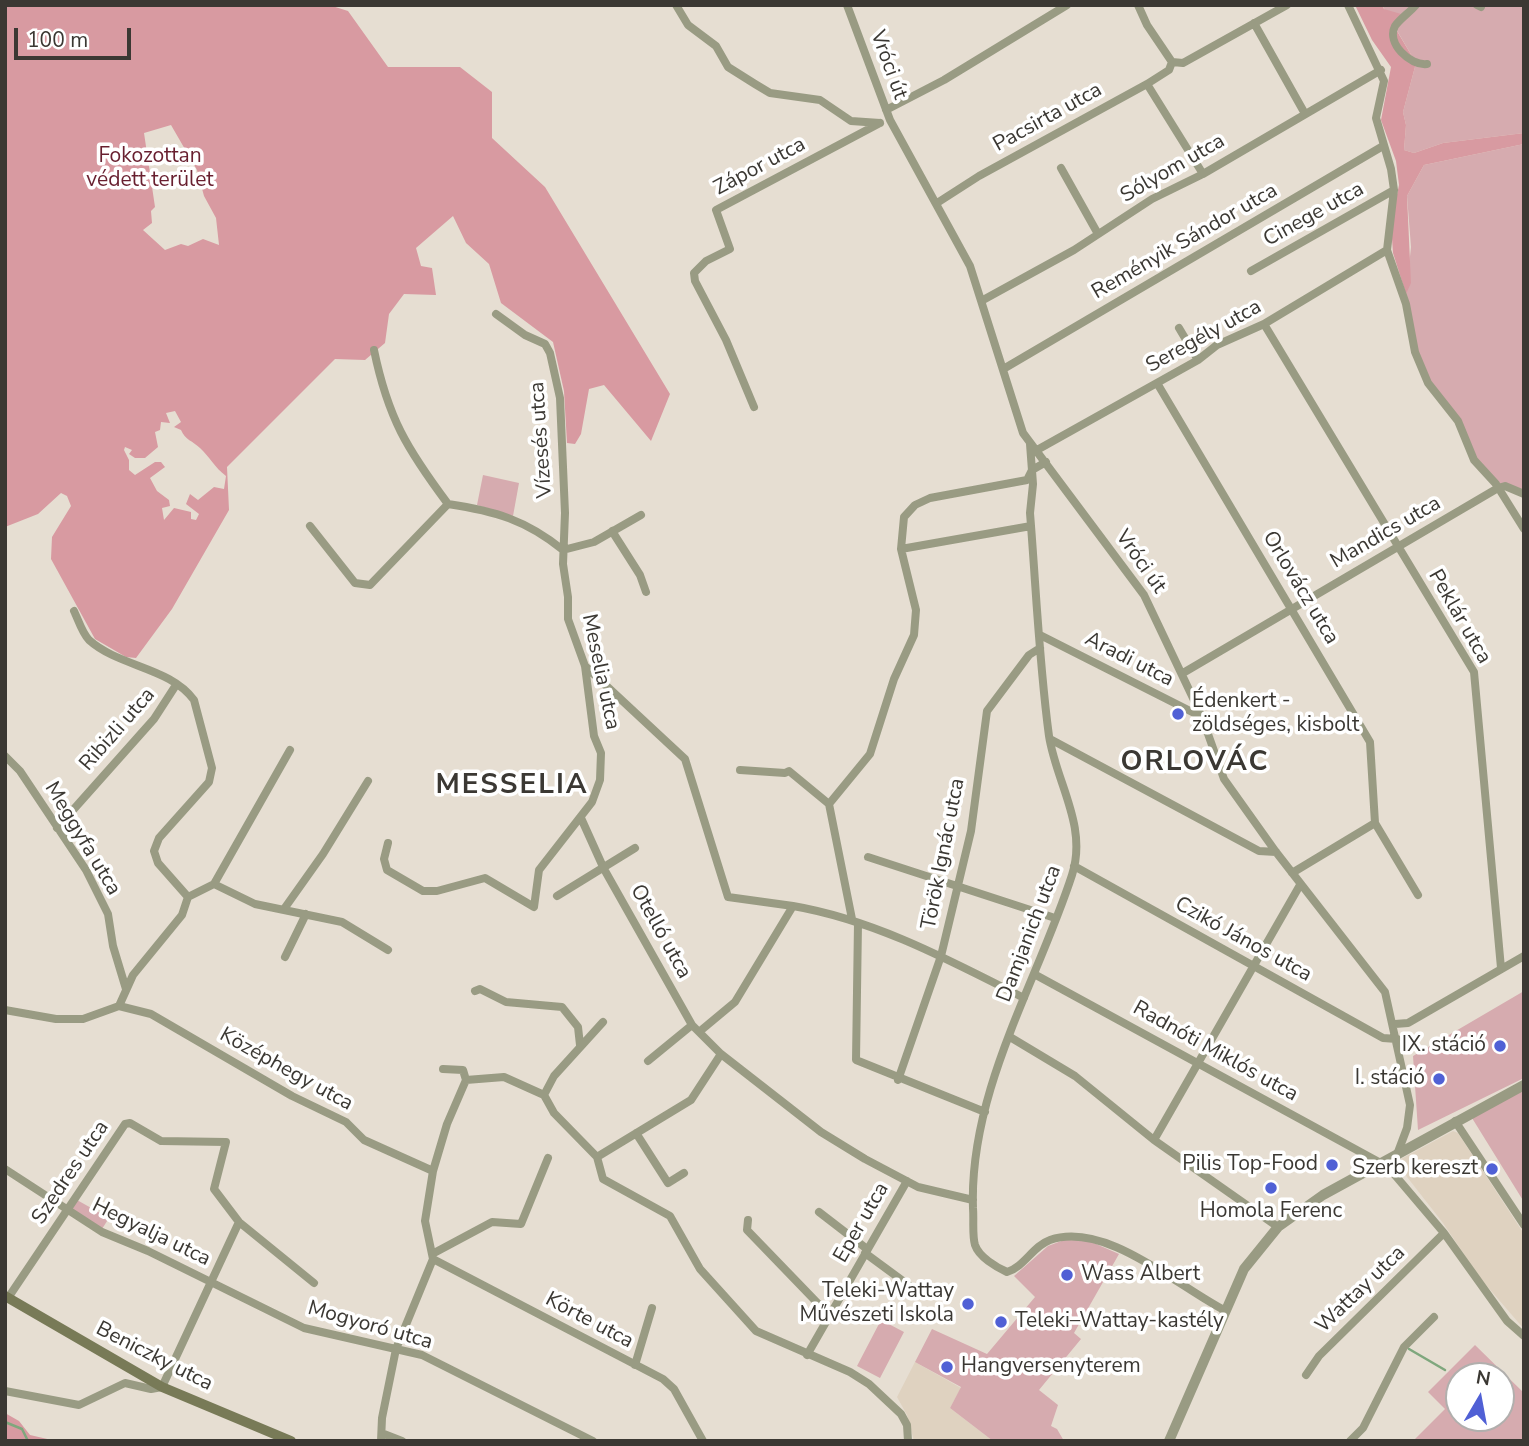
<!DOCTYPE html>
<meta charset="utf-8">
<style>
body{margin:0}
#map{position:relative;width:1529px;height:1446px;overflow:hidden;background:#e6ded2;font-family:"Nunito Sans",sans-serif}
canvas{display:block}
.frame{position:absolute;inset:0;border:7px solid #3b3833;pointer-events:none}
.north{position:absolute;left:1445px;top:1362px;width:70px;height:70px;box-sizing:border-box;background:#fff;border:2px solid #b1afad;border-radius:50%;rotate:10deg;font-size:19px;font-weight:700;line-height:28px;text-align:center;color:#3b3833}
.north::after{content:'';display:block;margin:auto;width:24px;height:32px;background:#5060d5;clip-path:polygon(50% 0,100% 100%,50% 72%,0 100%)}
.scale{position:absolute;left:14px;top:28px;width:117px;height:32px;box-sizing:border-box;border:4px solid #3b3833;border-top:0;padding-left:9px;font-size:21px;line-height:24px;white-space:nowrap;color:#3b3833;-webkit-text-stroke:5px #fff;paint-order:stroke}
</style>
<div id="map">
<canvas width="1529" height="1446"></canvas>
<div class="frame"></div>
<div class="north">N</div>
<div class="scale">100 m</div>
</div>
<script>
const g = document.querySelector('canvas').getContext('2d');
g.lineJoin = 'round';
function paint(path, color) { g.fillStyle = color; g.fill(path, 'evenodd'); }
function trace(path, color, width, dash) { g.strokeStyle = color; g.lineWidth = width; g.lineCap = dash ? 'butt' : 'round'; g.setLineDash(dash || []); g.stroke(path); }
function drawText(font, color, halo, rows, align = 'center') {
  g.font = font + ' "Nunito Sans",sans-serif'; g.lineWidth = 7; g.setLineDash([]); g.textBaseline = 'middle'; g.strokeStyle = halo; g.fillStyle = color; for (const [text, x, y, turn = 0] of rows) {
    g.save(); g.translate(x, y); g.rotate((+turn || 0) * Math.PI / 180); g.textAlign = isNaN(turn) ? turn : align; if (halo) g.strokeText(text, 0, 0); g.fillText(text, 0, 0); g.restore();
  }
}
paint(new Path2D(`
 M1453,1131l5,2 66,101v95l-44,-51 -37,-55 -43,-55 1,-9z
 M915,1362l46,26 -11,20 43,33h-79l-7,-26 -10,-18z`), '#dfd2c0');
paint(new Path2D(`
 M1382,5h142v128l-81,10 -29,10 -10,-3 2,-25 -3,-13 13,-49z
 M1524,144v350l-26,-6 -24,-28 -16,-39 -30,-38 -13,-31 -9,-58 5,-47 -4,-51 17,-31z
 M483,475l36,8 -6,33 -36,-11z
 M1524,991v87l-106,52 -5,-74z
 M1524,1090v112l-52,-84z
 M77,1200l32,18 -7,11 -32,-19z
 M1064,1240h23l32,14 -45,79 7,6 -42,51 19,15 -7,21 6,3 7,12h-71l-43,-33 11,-21 -46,-25 17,-33 55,25 48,-57 -21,-21 34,-30z
 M881,1320l23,12 -24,46 -23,-12z
 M1475,1345l49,48v48h-111l32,-32 -17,-17zM1459,1376h42v42h-42z`), '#d6abaf');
paint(new Path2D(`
 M5,5h324l19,6 40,56h72l32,25v46l53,49 125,207 -19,47 -47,-56 -15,4 -8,45 -6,10 -8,-1 -3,-52 -11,-49 -52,-39 -12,-39 -23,-21 -13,-27 -37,32 5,18 11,2 4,27 -32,-1 -15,20 -4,29 -20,17 -30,-1 -108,108 2,43 -57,99 -36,49 -10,-1 -31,-18 -44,-80 1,-22 19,-31 -4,-10 -6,-3 -23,21 -33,13zM171,125l26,45 7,26 12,22 3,27 -16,-6 -15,7 -7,-2 -16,6 -22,-20 9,-7 -1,-12 4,-4 -11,-74zM175,411l6,11 -7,5 7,3c4,10 12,11 19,18 9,8 15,20 26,28l-2,13 -10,-2 -16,13 -8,-6 -4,10 13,10 -3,6 -5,-1v-7l-17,-4 -10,12 -2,-12 8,-2 -1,-6 -12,-9 -7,-13 15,-11 -4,-5h-6l-20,13 -6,-5v-10l-5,-10 1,-3 7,3 -3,4 6,4h10l13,-11 -3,-15 5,-2 1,-8 9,1 -4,-10z
 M1355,5h27l2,4 17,5 -7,12 22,37 -13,49 3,13 -2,25 10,3 29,-10 81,-10v11l-100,21 -17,31 4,87 -5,11 -13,-41 -2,-29 8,-39 -3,-24 -15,-41 10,-53 -19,-27z
 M5,1413l14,8 11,14 26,6h-51z`), '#d89aa1');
trace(new Path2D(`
 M1409,1349l36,21
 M5,1422l17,7 6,12`), '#7fa77d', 2.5);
trace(new Path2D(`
 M676,5l12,20 28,21 12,21 27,17 15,9 50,7 31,21 29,2
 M847,5l43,115 80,146 53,167 121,162 58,122 22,62 52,73 109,140 25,113 -3,23 -9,24
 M1138,5l9,20 25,37
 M1348,5l36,76 -8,37 15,51 3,21 -7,60 19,54 9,48 13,31 30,38 16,39 22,24 28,45
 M1416,5c-6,7 -16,14 -21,21 -9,17 15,40 32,38
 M1477,5l4,2
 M1254,23l50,89
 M1172,62l11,1 104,-58
 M1147,84l56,90
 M886,110l58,-30 123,-75
 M1061,168l37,66
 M937,203l42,-27 168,-92 22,-14 3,-8
 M1251,271l143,-81
 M983,300l91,-50 78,-51 51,-25 178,-104
 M1264,324l210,348 27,296
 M1179,328l19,32
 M374,350c14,68 33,99 74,154 47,7 78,16 115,46
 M1005,368l378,-222
 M1157,383l213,359 5,81 -83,50
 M754,407l-28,-67 -31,-59 -1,-8 12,-12 24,-12 -14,-39 164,-87
 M1030,444l3,40 -3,29c6,74 9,149 19,223 7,46 39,90 23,139 -35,108 -103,216 -99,333 1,12 -1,27 2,37 4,12 21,22 32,27 17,-5 26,-26 43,-32 55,-19 126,45 174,70
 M1037,450l161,-90 19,-15 47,-21 123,-74
 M1498,488l7,-2 19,8
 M310,526l45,57 15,2 78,-81
 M612,531l28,44 6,17
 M901,549l130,-23
 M563,550l31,-8 47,-27
 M1040,635l162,82
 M585,666l100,93 43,138 65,9
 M1183,673l315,-185
 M1050,739l209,112 17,1
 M5,756l15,15 66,99 22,44 5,32 13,43
 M740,770l45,3 4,-2 40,33
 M829,804l41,-50 24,-75 20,-44 2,-25 -15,-61 3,-32 11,-12 15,-7 97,-18 5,-10 14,-8
 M829,804l23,115
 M581,818l23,51 88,156 29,29 100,78 44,27 53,28 55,13
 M1375,823l43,72
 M57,828l97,-109 22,-34
 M388,843l-4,16 3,11 36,21h14l48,-13 49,29 5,-37 53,-68 8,-22 1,-27 -7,-17 -9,-70 -17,-47v-22l-5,-33 2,-51 -5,-115 -10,-45 -5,-9 -20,-9 -29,-21
 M868,857l187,61
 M1074,866l309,172 14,1
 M214,884l76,-134
 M557,896l78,-48
 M188,897l26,-13 41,20 87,18 46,28
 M284,909l39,-55 45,-73
 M858,923l-2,137 129,52
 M285,957l21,-43
 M1034,974l354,193 56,66 63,88 17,15
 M475,991l5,-2 26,13 56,5 16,20 2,18
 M119,1006l32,8 141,82 54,26 18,18 69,31
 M5,1010l51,9h27l36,-13 14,-31 49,-60 6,-18 -30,-34 -4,-12 5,-13 50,-56 3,-14 -18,-68c-24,-33 -75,-33 -105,-60 -7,-7 -11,-21 -15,-29
 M1395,1024l13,-1 116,-67
 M699,1032l36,-30 58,-96c82,14 158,55 231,92
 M1010,1037l65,39 79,64 124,87
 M648,1061l44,-36
 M443,1069l20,1 3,10
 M466,1080l38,-3 40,18 10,18 43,44 6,22 67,37 30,53 56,62 94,41 19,12 32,30 6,11 1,16
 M898,1080l43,-124 30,-125 16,-120 42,-56 11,-7
 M544,1095l10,-19 49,-54
 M1455,1121l69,104
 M636,1133l32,50 16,-10
 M1154,1140l146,-255
 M597,1157l94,-57 30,-46
 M5,1169l97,63 46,19 156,77 118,27 171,86
 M819,1212l48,37
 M748,1220l-1,10 83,86
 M434,1253l58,-31 29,2 27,-66
 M865,1253l57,42
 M433,1259l230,120 11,10 29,52
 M8,1298l117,-174 5,-1 31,18 65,1 -12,47 25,33 75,61
 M807,1355l100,-174
 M635,1365l17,-57
 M1306,1375l13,-19 125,-123
 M5,1391l74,14 46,-22 26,6 11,-2 77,-165
 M384,1434l18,7
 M381,1441l1,-23 14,-69 37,-90 -8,-38 8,-50 14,-47 19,-44
 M1350,1441l13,-13 41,-81 30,-30`), '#999b83', 8);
trace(new Path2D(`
 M1169,1441l75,-172 34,-42 45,-32 201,-110`), '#999b83', 10);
trace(new Path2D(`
 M5,1296l157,91 129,54`), '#787a57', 10);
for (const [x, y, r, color] of [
 [1178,714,7,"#5060d5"],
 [1500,1046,7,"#5060d5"],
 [1439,1079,7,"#5060d5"],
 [1332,1165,7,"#5060d5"],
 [1492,1169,7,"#5060d5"],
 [1271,1188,7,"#5060d5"],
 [1067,1275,7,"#5060d5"],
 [968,1304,7,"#5060d5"],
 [1001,1322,7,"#5060d5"],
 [947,1367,7,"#5060d5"]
]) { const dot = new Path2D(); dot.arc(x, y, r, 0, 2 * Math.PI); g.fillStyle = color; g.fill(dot); trace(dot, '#fff', 2.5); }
drawText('21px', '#3b3833', '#fff', [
 ["Vróci út",888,65,70],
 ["Pacsirta utca",1048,118,-29],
 ["Zápor utca",760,167,-28],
 ["Sólyom utca",1173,169,-30],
 ["Cinege utca",1314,215,-29],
 ["Reményik Sándor utca",1185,242,-30],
 ["Seregély utca",1204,337,-29],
 ["Vízesés utca",542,440,-94],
 ["Mandics utca",1386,533,-30],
 ["Vróci út",1140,562,55],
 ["Orlovácz utca",1300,588,59],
 ["Peklár utca",1459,617,60],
 ["Aradi utca",1129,660,27],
 ["Meselia utca",600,672,78],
 ["Ribizli utca",118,730,-49],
 ["Meggyfa utca",82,839,59],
 ["Török Ignác utca",944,854,-79],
 ["Otelló utca",660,932,61],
 ["Damjanich utca",1030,934,-69],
 ["Czikó János utca",1243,940,29],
 ["Radnóti Miklós utca",1215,1052,29],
 ["Középhegy utca",286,1070,29],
 ["Szedres utca",71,1173,-56],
 ["Eper utca",862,1223,-60],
 ["Hegyalja utca",151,1233,26],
 ["Wattay utca",1361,1290,-44],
 ["Körte utca",589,1321,28],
 ["Mogyoró utca",370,1326,16],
 ["Beniczky utca",154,1357,27]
]);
drawText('21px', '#681f2f', '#fff', [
 ["Fokozottan",150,157],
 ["védett terület",150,181]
]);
drawText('21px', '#3b3833', '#fff', [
 ["Édenkert -",1192,702,"left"],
 ["zöldséges, kisbolt",1192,726,"left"],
 ["IX. stáció",1486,1046],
 ["I. stáció",1425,1079],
 ["Pilis Top-Food",1318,1165],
 ["Szerb kereszt",1478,1169],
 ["Homola Ferenc",1271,1212,"center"],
 ["Wass Albert",1081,1275,"left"],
 ["Teleki-Wattay",954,1292],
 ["Művészeti Iskola",954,1316],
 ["Teleki–Wattay-kastély",1015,1322,"left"],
 ["Hangversenyterem",961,1367,"left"]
], 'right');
g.letterSpacing = '2px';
drawText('bold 28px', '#3b3833', '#fff', [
 ["ORLOVÁC",1195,763],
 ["MESSELIA",512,786]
]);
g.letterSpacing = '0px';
</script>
